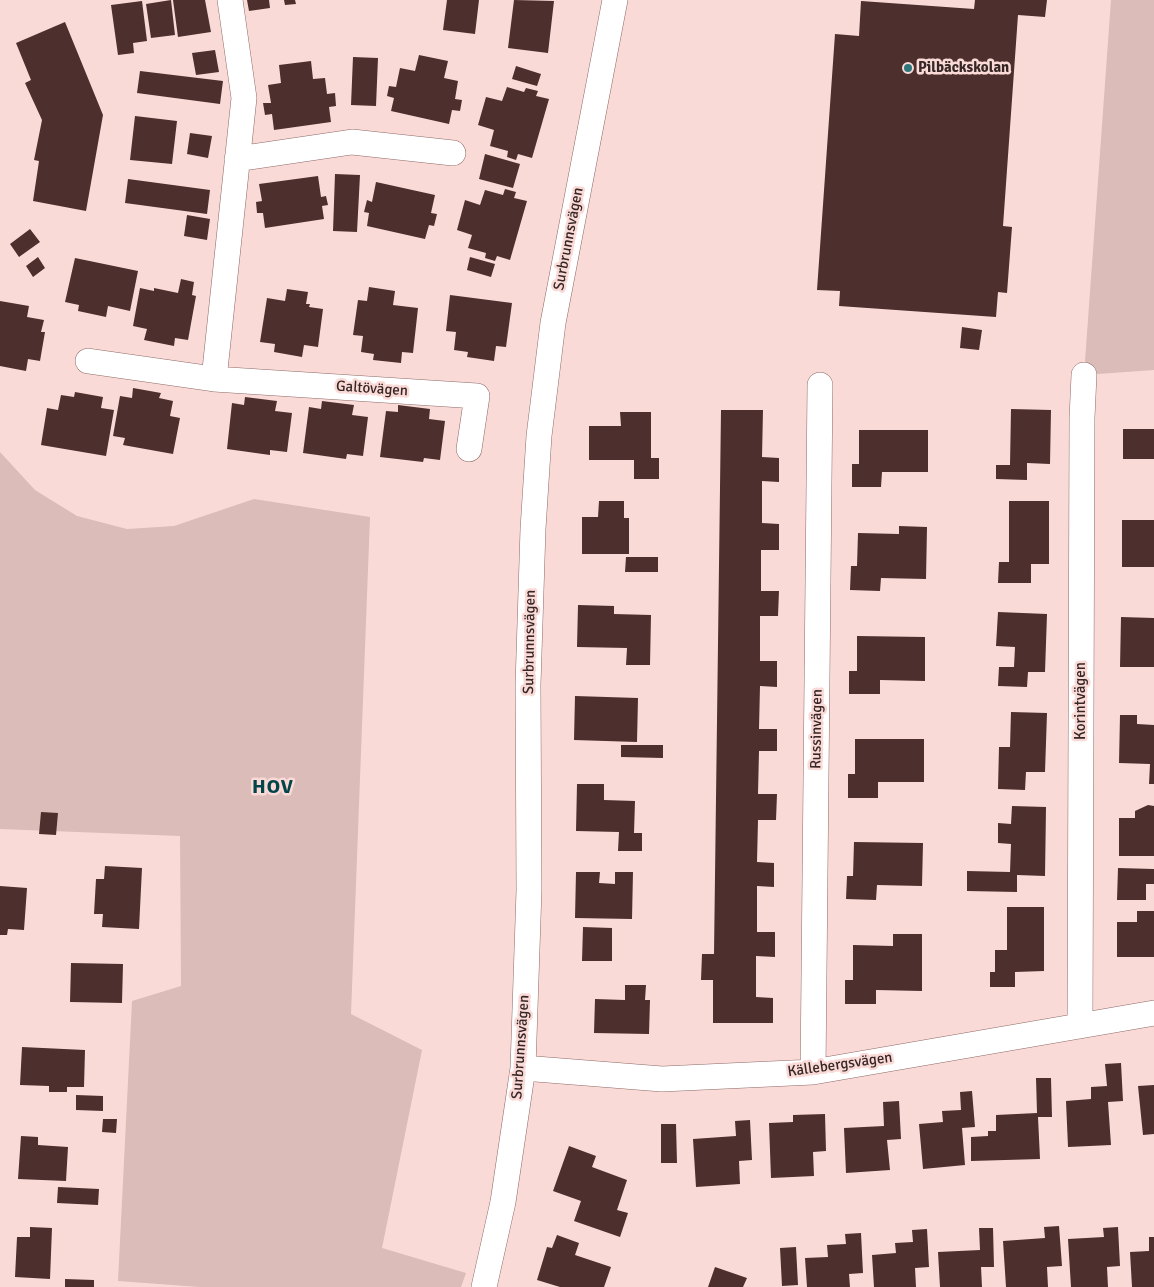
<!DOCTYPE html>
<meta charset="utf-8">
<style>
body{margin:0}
canvas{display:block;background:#fadad7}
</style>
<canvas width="1154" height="1287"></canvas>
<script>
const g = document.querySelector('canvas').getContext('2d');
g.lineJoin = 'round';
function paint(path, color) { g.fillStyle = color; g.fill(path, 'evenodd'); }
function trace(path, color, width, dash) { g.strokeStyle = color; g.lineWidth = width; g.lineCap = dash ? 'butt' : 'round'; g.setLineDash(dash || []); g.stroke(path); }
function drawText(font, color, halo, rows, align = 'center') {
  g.font = font + ' Signika,sans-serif'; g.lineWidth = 5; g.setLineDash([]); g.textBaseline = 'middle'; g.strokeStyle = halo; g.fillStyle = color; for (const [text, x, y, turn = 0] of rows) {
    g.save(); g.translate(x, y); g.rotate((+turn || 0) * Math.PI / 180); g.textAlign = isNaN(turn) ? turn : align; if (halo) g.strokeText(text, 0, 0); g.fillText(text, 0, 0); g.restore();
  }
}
paint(new Path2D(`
 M1111,0h43v370l-70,5z
 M0,452l35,38 42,26 50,13 47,-3 80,-27 116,18 -19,497 71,36 -40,198 84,25 -5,14h-262l-81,-6 14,-280 49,-15 -1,-150 -180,-7z`), '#dbbcb9');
paint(new Path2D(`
 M171,0l4,35 -24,3 -5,-34z
 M173,0h32l6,32 -33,5z
 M247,0h22l1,8 -21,3z
 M284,0h11l1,4 -11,1z
 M447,0h32l-4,34 -32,-4z
 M514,0l40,1 -6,52 -40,-5z
 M975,0h72l-2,17 -27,-2 -15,211 9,1 -5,66 -9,-1 -2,25 -157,-11 1,-15 -23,-1 18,-256 24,2 2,-35 113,8z
 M142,1l5,40 -14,2 1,10 -16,2 -7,-50z
 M65,22l38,93 -17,96 -53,-10 6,-40 -5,-1 8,-40 -17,-37 6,-3 -15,-37z
 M215,50l4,22 -23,3 -4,-22z
 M419,55l29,6 -4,17 14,3 -3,18 7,1 -2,11 -8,-1 -3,14 -58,-13 3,-13 -7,-2 2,-10 7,1 4,-19 15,3z
 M353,57l25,1 -2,48 -25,-1z
 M311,61l2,18 12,-1 2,16 8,-1 1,13 -7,1 2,15 -57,8 -2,-16 -7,1 -2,-12h8l-3,-18 13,-2 -2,-18z
 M516,66l25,8 -4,12 -25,-7z
 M140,71l83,10 -3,23 -83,-11z
 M507,87l17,5 2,-4 12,3 -2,5 13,3 -17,59 -14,-4 -2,6 -9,-3 1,-6 -18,-5 4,-16 -16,-5 8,-28 16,4z
 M135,116l42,5 -5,43 -42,-4z
 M190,133l22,3 -4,22 -21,-4z
 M485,154l35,10 -7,24 -34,-9z
 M335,174l25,1 -3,57 -24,-1z
 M318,176l3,21 5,-1 2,9 -6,1 2,13 -59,9 -2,-15h-6l-1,-11 6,-1 -3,-17z
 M128,179l82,11 -3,24 -82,-11z
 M376,182l59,13 -4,18 6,1 -3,12 -5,-1 -4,14 -58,-13 2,-13 -5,-1 3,-12 5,2z
 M505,189l11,3 -2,6 13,3 -17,59 -13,-4 -2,5 -10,-3 1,-5 -18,-5 4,-13 -15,-5 8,-30 15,5 5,-15 18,5z
 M187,215l23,4 -3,21 -23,-4z
 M30,229l10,13 -21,15 -9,-13z
 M38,257l7,11 -12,9 -7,-11z
 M470,257l25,7 -4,13 -24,-7z
 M75,258l63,13 -8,40 -22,-5 -2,11 -28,-6 1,-6 -14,-3z
 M181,279l13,3 -2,13 4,1 -8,44 -13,-2 -1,8 -30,-6 3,-11 -14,-3 7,-38 14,3v-3l24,5z
 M369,287l26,4 -2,14 25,3 -5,45 -11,-1 -1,11 -28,-3 1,-6 -13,-2 2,-16 -10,-1 5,-35 9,1z
 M287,289l21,3 -2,12h4l-1,3 14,2 -5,38 -14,-2 -2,12 -28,-5 1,-8 -15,-2 7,-44 18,3z
 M450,295l62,8 -6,44 -10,-1 -2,15 -27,-4 1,-5 -14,-2 2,-18 -10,-1z
 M0,301l29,5 -2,11 17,3 -3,12h4l-5,29 -12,-2 -2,12 -26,-5z
 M962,327l20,3 -3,20 -19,-2z
 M133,388l28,5 -2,5 14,3 -3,15 10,2 -7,36 -50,-9 2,-7 -12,-2 7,-40 12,2z
 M75,392l28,5 -2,11 13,2 -8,46 -65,-11 6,-37 11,2 3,-15 13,2z
 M245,397l32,4 -2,10 17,2 -5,39 -17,-2v5l-43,-6 5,-46 12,2z
 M322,401l32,4 -2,10 16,2 -5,39 -16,-2 -1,5 -43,-6 6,-46 12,2z
 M398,405l32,4 -1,10 16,2 -5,39 -16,-2 -1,4 -43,-5 6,-46 12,1z
 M1011,409l40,1 -1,54 -23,-1v17l-31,-1v-14h14z
 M721,410h42l-1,47 17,1v24l-17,-1v42l17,1v26h-18v41h18l-1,25h-18v45h17v26l-17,-1 -1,43h18v22h-18l-1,43h19l-1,26h-18l-1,42 17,1v24l-17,-1v46h18v25l-19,-1v41l17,1v25h-60v-43h-12l1,-26h12z
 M620,412h31v46h8v21h-25v-19h-45v-34h32z
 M1123,429h31v30h-31z
 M859,430h69v42h-46l-1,15h-29v-23h7z
 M599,501h25v17h5v36h-47v-37h16z
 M1009,501h40v63h-18v19h-33l1,-21h10z
 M1122,520h32v47h-32z
 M899,526l28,1 -1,52 -45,-1 -1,13 -30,-1 1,-24h6l1,-33 41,1z
 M626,557h32v15h-33z
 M578,605l36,1v8l37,1 -1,50h-24l1,-17 -50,-1z
 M998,612l49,2 -2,58h-17l-1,15 -29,-1 1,-19h15l1,-20 -19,-1z
 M1121,617l33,1v49h-34z
 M857,636l68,1v44l-45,-1v14h-31v-23h8z
 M575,696l63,2 -1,44 -63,-2z
 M1011,712l36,1 -2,59h-19l-1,18 -27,-1 1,-42h11z
 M1120,715h17v9l17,1v59h-5l1,-20 -31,-1z
 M855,739h69v43h-46v16h-30v-24h7z
 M621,745h42v13l-42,-1z
 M577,784h27v16l31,1 -1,32h8v18h-24l1,-19 -43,-1z
 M1148,805l6,1v50h-35v-38h16v-7z
 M1012,806l34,1 -1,69 -28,-1v17l-50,-1v-20l43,1 1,-28 -13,-1v-20l13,1z
 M41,812l17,1 -2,22 -17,-1z
 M854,842l69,1 -1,43 -45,-1 -1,15 -30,-1 1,-23h6z
 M105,866l37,2 -3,61 -37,-2 1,-13h-9l2,-35h8z
 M1118,868l36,1v15h-8v16h-29z
 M576,872h24l-1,11 16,1v-12h18l-1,47 -57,-1z
 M0,886l27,2 -3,42 -16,-1 -1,6h-7z
 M1007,907h37v64l-29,1v15h-25v-15h5v-22h12z
 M1137,911h17v46h-37v-35h20z
 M583,927l29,1v33h-30z
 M893,934h29v57l-46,-1v14h-31v-24h8v-35l40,1z
 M71,963l52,1 -1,39 -52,-1z
 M625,985h21l-1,15h5l-1,34 -55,-1 1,-34 30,1z
 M22,1047l63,3 -1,37h-17v5h-18v-6l-29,-1z
 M1121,1063l2,38 -15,1 3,43 -43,2 -2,-46 25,-2v-12l16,-1 -2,-22z
 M1036,1078h15l1,39h-14l2,42 -69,2v-24l17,-1v-5h8v-16l41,-2z
 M1154,1085v49l-11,1 -5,-49z
 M972,1091l3,36 -13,1 3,37 -42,4 -4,-45 24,-2 -1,-11 19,-1 -1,-18z
 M76,1095l27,1v15l-27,-1z
 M899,1101l2,38 -14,1 3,30 -44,3 -2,-45 40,-2 -1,-24z
 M825,1114l1,37 -13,1 1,24 -43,2 -2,-55 24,-1v-7z
 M103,1119h14l-1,14 -14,-1z
 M750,1120l2,40 -13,1 1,23 -44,3 -3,-48 43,-3 -1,-15z
 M661,1124h15l1,39h-16z
 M21,1136l17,1v8l30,2 -2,34 -48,-2z
 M569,1146l27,10 -4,11 35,13 -10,30 11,3 -8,24 -46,-16 7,-20 -28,-10z
 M58,1187l41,2 -1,16 -41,-2z
 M1059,1226l3,40 -15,1 1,20h-42l-3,-46 42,-3 -1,-11z
 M30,1227l22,1 -2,51 -35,-2 2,-40h13z
 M1118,1227l2,39 -13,1 1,20h-37l-3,-48 36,-2 -1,-9z
 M979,1228h14l1,39h-13l1,20h-42l-2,-35 42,-2z
 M927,1229l2,38 -14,1 1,19h-42l-2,-32 24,-2 -1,-10 18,-1 -1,-12z
 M861,1233l2,40 -14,1 1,13h-43l-2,-29 23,-1 -1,-12 19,-1 -1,-10z
 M557,1235l22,8 -4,12 36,12 -7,20h-44l-23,-7 10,-33 5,1z
 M1149,1237h5v50h-22l-2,-35 19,-1z
 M796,1247l2,38 -16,1 -2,-38z
 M715,1267l32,11 -4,9h-35z
 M65,1279l29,1v7h-29z`), '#4d2f2d');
const minor = new Path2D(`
 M237,159l115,-17 101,11
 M88,361l126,18 263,17 -8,53
 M214,379l30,-281 -14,-98
 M1080,1026l2,-608 2,-43
 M523,1068l139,11 151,-7 341,-59
 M813,1072l7,-687
 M484,1287l19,-85 20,-134 6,-178 -1,-205 5,-156 6,-93 14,-113 62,-323`);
trace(minor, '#8d6a67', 26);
trace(minor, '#fff', 25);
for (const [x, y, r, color] of [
 [908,68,5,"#2b757b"]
]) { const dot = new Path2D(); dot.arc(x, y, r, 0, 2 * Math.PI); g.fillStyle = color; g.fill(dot); trace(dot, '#fadad7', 2); }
drawText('bold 15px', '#362726', '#fadad7', [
 ["Pilbäckskolan",918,68]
], 'left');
drawText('15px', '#362726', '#fadad7', [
 ["Surbrunnsvägen",569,239,-79],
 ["Galtövägen",372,389,4],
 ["Surbrunnsvägen",530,642,-89],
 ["Korintvägen",1081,701,-90],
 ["Russinvägen",817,729,-89],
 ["Surbrunnsvägen",521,1047,-86],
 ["Källebergsvägen",840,1065,-8]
]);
g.letterSpacing = '1px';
drawText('bold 20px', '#01444a', '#fadad7', [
 ["HOV",273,788]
]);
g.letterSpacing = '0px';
</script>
